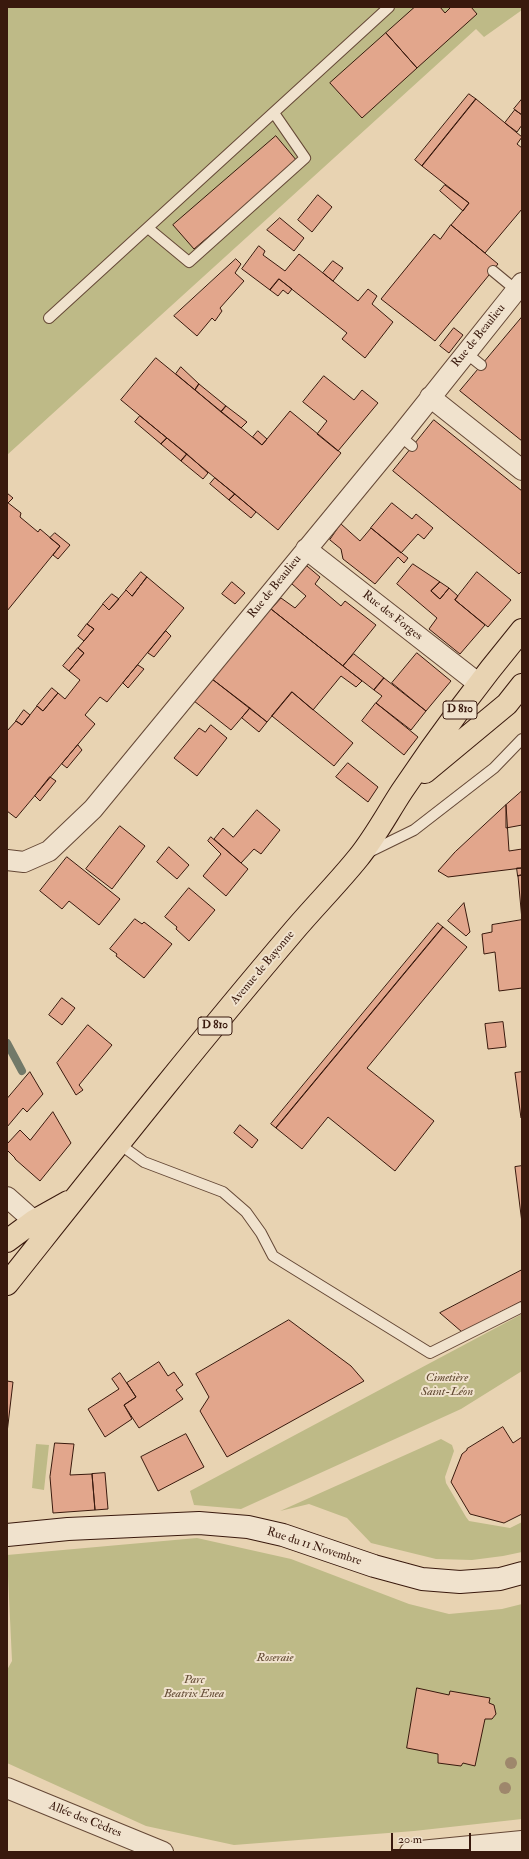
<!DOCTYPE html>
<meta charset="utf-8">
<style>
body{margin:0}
#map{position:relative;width:529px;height:1859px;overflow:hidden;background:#e8d3b2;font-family:"IM FELL Double Pica",serif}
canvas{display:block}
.frame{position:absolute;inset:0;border:8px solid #39190d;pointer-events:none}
.scale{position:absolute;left:391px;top:1833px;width:80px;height:18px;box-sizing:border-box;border:2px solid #39190d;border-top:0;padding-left:5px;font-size:12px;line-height:14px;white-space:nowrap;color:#39190d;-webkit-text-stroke:3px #f0e2cd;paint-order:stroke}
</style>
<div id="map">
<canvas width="529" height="1859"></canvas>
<div class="frame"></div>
<div class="scale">20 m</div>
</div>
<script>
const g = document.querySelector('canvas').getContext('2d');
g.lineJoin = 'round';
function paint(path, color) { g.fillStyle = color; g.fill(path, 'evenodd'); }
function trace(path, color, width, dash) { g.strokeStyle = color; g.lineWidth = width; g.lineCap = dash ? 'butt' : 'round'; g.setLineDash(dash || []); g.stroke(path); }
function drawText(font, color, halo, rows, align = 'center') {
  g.font = font + ' "IM FELL Double Pica",serif'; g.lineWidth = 4; g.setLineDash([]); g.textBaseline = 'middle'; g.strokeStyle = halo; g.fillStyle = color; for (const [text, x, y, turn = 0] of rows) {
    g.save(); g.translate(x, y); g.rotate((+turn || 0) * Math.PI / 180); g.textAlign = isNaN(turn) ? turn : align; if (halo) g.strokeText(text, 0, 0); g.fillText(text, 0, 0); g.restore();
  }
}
paint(new Path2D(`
 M7,7h515v3l-38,27 -8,-8 -469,426z
 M522,1314v57l-61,38 -220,100 -47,-4 -4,-14z
 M441,1439l11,6 2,6 -9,26 1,6 20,34 3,4 41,7 12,-6v30l-19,4 -31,4 -36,-1 -65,-16 -24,-25 -38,-14 -29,7z
 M36,1444l13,1 -5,45 -12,-2z
 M197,1538l94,21 118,45 40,10 53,-5 20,-5v215l-108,12 -180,14 -88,-19 -139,-63v-93l5,-9 -5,-106z`), '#beba87');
trace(new Path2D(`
 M7,1043l15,28`), '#727969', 8);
const building = new Path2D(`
 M415,7h25l5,6 6,-6h20l6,7 -60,54 -31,-35z
 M386,33l31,35 -55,50 -32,-35z
 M469,94l7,5 -54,67 -7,-6z
 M476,99l46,38 -5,7 5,4v61l-37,44 -34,-28 18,-22 -47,-37z
 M522,99v16l-8,-6z
 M515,110l7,5v10l-5,7 -12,-9z
 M276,136l21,25 -103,88 -21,-24z
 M445,185l24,18 -6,8 -23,-20z
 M318,195l14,12 -20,25 -14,-12z
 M280,218l24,20 -10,13 -27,-21z
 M451,225l47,39 -63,77 -54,-42 53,-65 6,5z
 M259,246l6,5 -2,4 22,16 14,-17 59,47 10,-12 9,7 -5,8 21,18 -28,36 -23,-19 5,-6 -68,-54 -9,11 -28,-21z
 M236,259l5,5 -6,9 9,8 -24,27 2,3 -7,10 -3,-3 -15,18 -23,-20z
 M333,261l10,7 -10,13 -10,-8z
 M279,279l13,10 -4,5 -5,-4 -5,6 -8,-6z
 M522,317v124l-62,-50z
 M454,328l9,7 -14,18 -9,-7z
 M156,358l106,87 28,-34 51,42 -63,77 -157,-130z
 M181,367l18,17 -4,6 -19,-16z
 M324,376l30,24 8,-10 16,13 -40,48 -21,-17 10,-13 -24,-19z
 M199,384l27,22 -5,6 -26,-22z
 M226,406l21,16 -6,6 -20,-16z
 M140,416l27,22 -6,6 -26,-22z
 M434,420l88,71v80l-3,3 -126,-103z
 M258,431l9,8 -5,6 -9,-8z
 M167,438l20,16 -6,7 -20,-17z
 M187,454l21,19 -5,6 -22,-18z
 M215,478l20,16 -6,6 -19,-16z
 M7,493l6,5 -5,5 -1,-1z
 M235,494l21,18 -5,6 -22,-18z
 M7,502l14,11 -1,4 18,15 2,-3 20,17 -53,65z
 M392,503l20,16 4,-5 17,14 -9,11 -6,-5 -17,19 -30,-25z
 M341,524l19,17 11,-13 37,30 -4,5 -6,-6 -23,27 -32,-25 -2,-10 -11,-9z
 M55,533l15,12 -12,14 -5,-4 7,-9 -10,-8z
 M413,564l27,18 -9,9 9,8 9,-11 9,8 -3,4 30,25 -25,29 -31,-25 8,-11 -40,-34z
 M307,566l13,11 -5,7 26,22 4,-5 31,24 -33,41 -72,-57 10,-11 14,10 11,-12 -14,-12z
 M141,572l6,5 -15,19 -6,-6z
 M477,572l34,28 -23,27 -33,-27z
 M147,577l37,31 -77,94 -7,-5 -15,18 10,9 -79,94 -9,-7v-80l9,-10 6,4 15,-19 6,5 15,-18 7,6 15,-19 -11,-9 15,-18 -6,-5 16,-19 -7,-5 16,-20 6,6 17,-20 6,6z
 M232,582l13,11 -10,11 -13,-10z
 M440,582l9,6 -9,11 -9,-8z
 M112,594l7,5 -10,11 -6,-6z
 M271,609l91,72 -6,6 -15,-11 -28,34 -21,-18 -25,30 -55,-43z
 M87,624l7,5 -10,12 -6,-5z
 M166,631l5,5 -17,21 -6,-4z
 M78,648l6,5 -15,18 -6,-5z
 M417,653l34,28 -25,30 -34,-28z
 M354,654l30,24 -10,12 -31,-24z
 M138,665l6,4 -16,19 -5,-5z
 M384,678l42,33 -15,19 -35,-27 6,-7 -8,-6z
 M212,679l38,29 -19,22 -37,-29z
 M52,688l6,5 -15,18 -6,-5z
 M292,692l61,51 -19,23 -62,-50z
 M376,703l42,34 -14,18 -42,-34z
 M250,708l17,14 -8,10 -17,-14z
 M24,710l6,5 -8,10 -6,-4z
 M211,725l16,13 -30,38 -23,-18 25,-30 6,4z
 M78,745l4,5 -15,18 -5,-4z
 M348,763l30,24 -10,15 -32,-25z
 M50,777l6,4 -16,20 -5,-5z
 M522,791v34l-16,3v-23z
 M506,805l3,46 13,-2v19l-74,9 -10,-6 17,-19z
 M257,810l23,20 -19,24 -7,-5 -13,14 -27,-24 9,-11 10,9z
 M120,826l25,20 -33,43 -26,-20z
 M211,837l37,32 -22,27 -23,-20 18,-22 -13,-13z
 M169,847l20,18 -12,14 -20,-17z
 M67,857l53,42 -21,26 -30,-24 -7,8 -22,-18z
 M517,868h5v7l-4,1z
 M522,875v45l-4,-44z
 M189,888l26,22 -26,31 -13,-12 1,-2 -12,-10z
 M464,903l6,29 -4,4 -18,-15z
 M135,919l7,5 2,-2 28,22 -28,34 -28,-22 1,-2 -7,-5z
 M522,920v68l-23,3 -4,-39 -11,2 -2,-20 10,-2v-7z
 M438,923l5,4 -167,201 -5,-4z
 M443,927l24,20 -100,121 67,53 -39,50 -67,-54 -26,32 -26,-21z
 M62,998l13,10 -13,17 -13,-10z
 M503,1022l3,25 -18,2 -3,-25z
 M88,1025l24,20 -33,40 4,5 -7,5 -19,-32z
 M30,1072l13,22 -16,18 -4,-4 -16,19v-28z
 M522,1072v46h-1l-6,-45z
 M53,1112l18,31 -31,38 -25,-22v-1l-8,-8v-6l13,-14 10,10z
 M240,1125l18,15 -6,8 -18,-15z
 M522,1166v57l-7,-56z
 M522,1270v31l-60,31 -22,-19z
 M289,1320l62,46 13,15 -137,76 -27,-46 9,-14 -13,-23z
 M159,1362l9,14 6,-4 9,13 -7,5 7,9 -44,29 -15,-23 12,-8 -9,-14z
 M120,1373l16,24 -12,8 8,14 -27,18 -17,-28 31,-20 -7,-10z
 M7,1381l6,1 -6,51z
 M503,1427l10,16 9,-6v77l-18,9 -34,-9 -19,-32 11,-28 5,-4v-1z
 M186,1434l18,33 -46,24 -17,-34z
 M55,1443l19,1 -4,31 22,-1 3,36 -42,3 -3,-36z
 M105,1473l3,36 -13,1 -3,-36z
 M417,1688l32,7 1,-4 40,7 -1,5 5,2 2,9 -4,5h-7l-10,47 -12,-3 -2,3 -23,-3v-9l-31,-6z`);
paint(building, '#e2a68c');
trace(building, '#39190d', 1);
const lane = new Path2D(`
 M148,228l41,34 116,-104 -31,-45
 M493,271l23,19
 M49,318l340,-311
 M466,353l15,12
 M400,436l12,10
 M367,853l47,-23 80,-62 28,-29
 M118,1143l26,19 79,30 23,20 15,21 12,23 157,97 92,-46`);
const street = new Path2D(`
 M430,397l92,73
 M306,549l173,135
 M7,860l17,2 25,-11 44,-42 307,-373 122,-153
 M7,1197l27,24
 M7,1788l156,64
 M410,1852l112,-11`);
const secondary = new Path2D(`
 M7,1535l61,-6 131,-6 49,4 35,8 91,31 48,13 38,3 40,-3 22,-6`);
const primary = new Path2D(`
 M425,772l82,-68 15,-19
 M7,1241l27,-20 34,-19
 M7,1284c94,-118 187,-236 285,-351 21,-25 45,-49 66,-75 17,-21 29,-44 44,-67 37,-55 77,-109 120,-161`);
trace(lane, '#654836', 12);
trace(street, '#654836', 22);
trace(secondary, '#39190d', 24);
trace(primary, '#39190d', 24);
trace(lane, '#f0e2cd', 10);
trace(street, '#f0e2cd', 20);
trace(secondary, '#f0e2cd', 22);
trace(primary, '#e8d3b2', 22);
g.fillStyle = '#9e876c';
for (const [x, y] of [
 [511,1763],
 [505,1788]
]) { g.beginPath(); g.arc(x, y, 6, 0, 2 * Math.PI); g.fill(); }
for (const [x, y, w] of [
 [460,710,34],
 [215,1026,34]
]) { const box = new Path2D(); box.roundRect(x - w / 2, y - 9, w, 18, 3); g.fillStyle = '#f0e2cd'; g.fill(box); trace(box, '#39190d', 1); }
drawText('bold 11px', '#39190d', null, [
 ["D 810",460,710],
 ["D 810",215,1026]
]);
drawText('12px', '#39190d', '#f0e2cd', [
 ["Rue de Beaulieu",479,336,-51],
 ["Rue de Beaulieu",275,587,-51],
 ["Rue des Forges",392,616,38],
 ["Avenue de Bayonne",263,968,-50],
 ["Rue du 11 Novembre",314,1547,18],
 ["Allée des Cèdres",85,1820,22]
]);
drawText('italic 12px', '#614932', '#f0e2cd', [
 ["Cimetière",447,1378],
 ["Saint-Léon",447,1392],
 ["Roseraie",275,1658],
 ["Parc",194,1680],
 ["Beatrix Enea",194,1694]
]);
</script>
